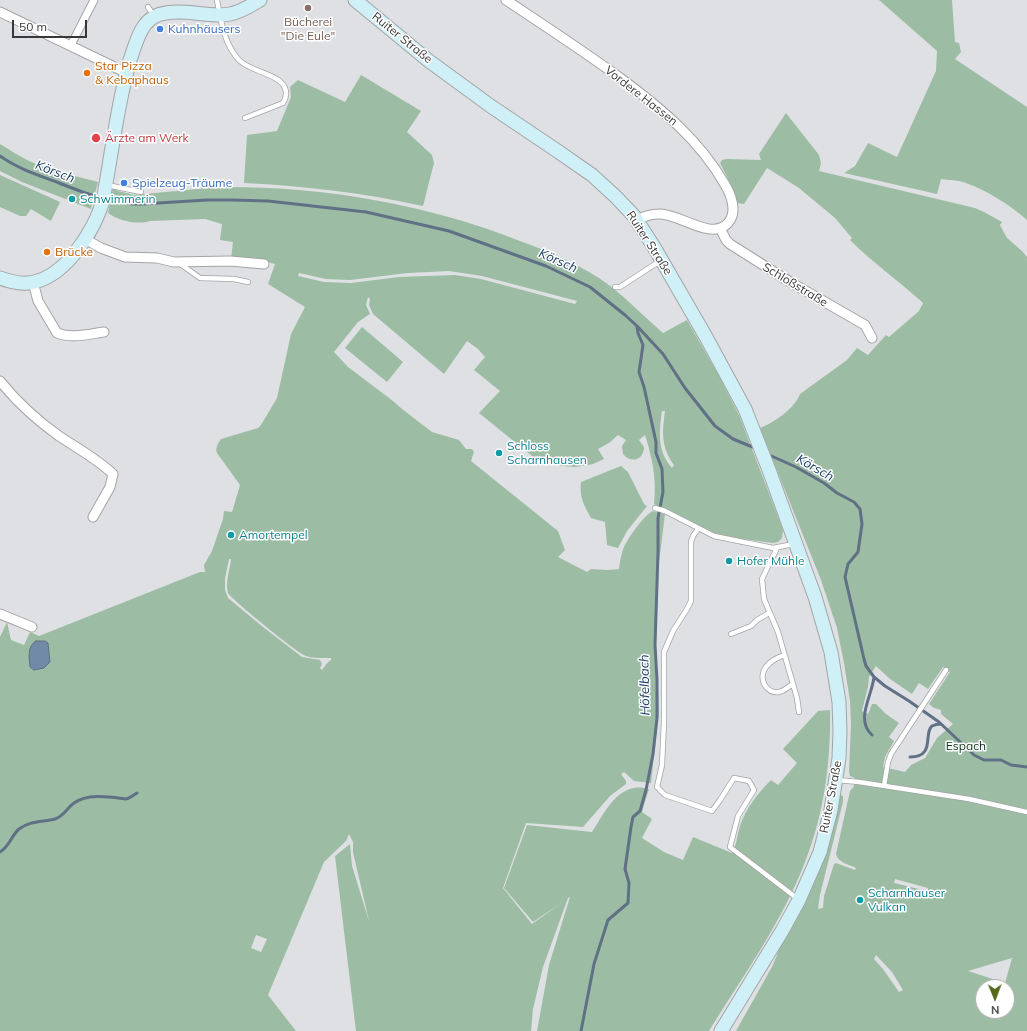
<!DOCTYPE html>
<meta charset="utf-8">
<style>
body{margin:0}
#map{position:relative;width:1027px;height:1031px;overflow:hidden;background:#dfe0e3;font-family:Mulish,sans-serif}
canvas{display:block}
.north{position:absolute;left:975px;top:979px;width:40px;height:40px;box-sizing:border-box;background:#fff;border:1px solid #afafb0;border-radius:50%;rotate:179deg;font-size:11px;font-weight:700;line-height:16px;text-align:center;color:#383839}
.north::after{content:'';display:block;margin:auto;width:14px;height:18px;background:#556b1b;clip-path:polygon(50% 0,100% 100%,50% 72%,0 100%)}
.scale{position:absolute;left:12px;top:20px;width:75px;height:18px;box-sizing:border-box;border:2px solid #383839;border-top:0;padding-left:5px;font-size:12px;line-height:14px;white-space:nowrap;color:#383839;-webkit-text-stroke:3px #fff;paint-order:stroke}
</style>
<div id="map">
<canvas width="1027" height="1031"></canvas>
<div class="north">N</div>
<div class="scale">50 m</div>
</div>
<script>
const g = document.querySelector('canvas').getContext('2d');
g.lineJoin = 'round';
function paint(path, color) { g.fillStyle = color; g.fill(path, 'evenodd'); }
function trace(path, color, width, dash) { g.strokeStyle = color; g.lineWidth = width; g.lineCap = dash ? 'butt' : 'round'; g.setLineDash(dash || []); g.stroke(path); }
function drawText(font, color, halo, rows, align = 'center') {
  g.font = font + ' Mulish,sans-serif'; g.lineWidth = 3; g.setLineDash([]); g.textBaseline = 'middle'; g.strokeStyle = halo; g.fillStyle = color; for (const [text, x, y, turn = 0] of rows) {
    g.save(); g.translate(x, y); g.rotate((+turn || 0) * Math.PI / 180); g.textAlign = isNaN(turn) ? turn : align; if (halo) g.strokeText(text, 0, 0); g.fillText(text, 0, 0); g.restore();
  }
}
paint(new Path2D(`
 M879,0h73l3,42 4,1 2,9 -6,7 72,48v113c-17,-15 -39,-29 -61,-37 -8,-3 -17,-3 -25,-4l-4,15 -93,-21 11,-7 13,-23 29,14 39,-86 1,-20z
 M361,75l60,36 -14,21 25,23 2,8 -11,43c-59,-13 -118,-20 -179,-23l3,-48 30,-4 14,-34 -1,-10 8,-7 47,22z
 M786,113l33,42 2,8 -2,8 156,37 11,5 16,9 -2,3 7,13 15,13 5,6v774h-291l37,-66 66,-170 4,1v6l-23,93 -2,14 5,-1 1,-12 10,-32 2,-1 19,7 1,-2c-7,-4 -18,-5 -20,-14l14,-63 4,-5 1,-8 -5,-2 -1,-4 2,-48 -1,-23 -6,-38 -7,-35 -16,-48 -61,-152c15,-6 34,-19 40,-34l47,-34 10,-12 11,7 18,-20 3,2 30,-26 4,-8c-24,-22 -50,-40 -73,-63l2,-2 -17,-20 -36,-30 -32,-20 -23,36 -7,-1 -5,-16 -12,-24 2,-3 5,-1 34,1 -2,-6zM876,666l14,13 22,15 7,-11 9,6 15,-22 7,5 -21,32 5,4 7,2v4l12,10 -16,14 -12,20 -14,7 -6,7 -22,-5 2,-10 9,-16 -5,-4 10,-14 -13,-9 -10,-10h-4l-4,10 -6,-3 6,-24 1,-10zM895,879l33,9 -1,3 -33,-8zM876,955l16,17 11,18 -4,2 -16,-23 -9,-10zM1012,958l-7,25 -37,-12zM983,987h24v24h-24z
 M0,144c10,6 19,12 29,17 22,10 46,15 69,21l-7,27 -69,-27 -22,-11z
 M0,175l60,27 -9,19 -20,-12 -5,7h-6l-20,-9z
 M218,187c102,-1 206,16 302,54 27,10 54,21 79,37 23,15 43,37 64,55l24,-13 32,56 20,39 44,115 -1,8 -4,4 -5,1c-19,-3 -40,-4 -59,-10 -21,-6 -39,-20 -59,-28l-1,-2c3,-23 -2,-46 -9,-68l-6,5 5,7c0,13 -13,17 -21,7l-1,-8 4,-6 -8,-5 -9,8 -11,6 6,10 -11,5 -17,3 -14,-1 -25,-6 -58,-47 21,-22 -26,-21 11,-13 -7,-8 -11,-8 -23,33 -71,-60 -4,-9 1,-6 -2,-2 -2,8 4,9 -12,8 -24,30 14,15 45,34 9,8 30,23 27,8 7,9h6l2,3 -3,9 87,70 7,19 -7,7 29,15 4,-3 17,1 11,-1c1,-8 2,-15 5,-22 4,-9 20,-32 29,-36l12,3 -6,49 -3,79 3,70 -8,71 -17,-2 -10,-9 -3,2 5,7v3l-16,12 -27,31 -57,-4 -23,65 29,36 31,-22 -30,20 -29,-34 23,-63 65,7c10,-15 22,-41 42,-44 5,-1 10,0 15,1l-7,23 10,7 -10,19 22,14 19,8 10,-23 39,16c5,-9 5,-18 8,-27 6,-18 18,-33 31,-46l7,5 19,-22 -14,-14 35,-38 12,-1c1,52 -6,104 -25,152 -23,60 -62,114 -96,169h-172l12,-66 21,-68 -2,1 -25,69 -10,42 -2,22h-175l-21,-175 15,-12 2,22 17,55 -16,-69v-10l-4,-8 -3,7 -22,21 -56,133 28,36h-296v-394l7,-15 4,18 13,5 6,-13 9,4 161,-64h5l-1,-7 8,-14 11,-32 1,-8 8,1 8,-27 -23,-32c-2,-5 1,-10 4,-14l37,-11 3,-3 16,-27 14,-64 14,-27 -37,-23 7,-20 -11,-3 -33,-2 2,-17 -13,-2 2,-16 -17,-5 -55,2c-13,4 -31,0 -42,-8l5,-25 5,3 16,4zM449,271l33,5 95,25 -2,3 -94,-25 -26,-4 -56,2 -48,6 -27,-1 -26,-6 1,-3 27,6 24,1 58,-7zM662,411h3c-3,22 -4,36 9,54l-2,3c-15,-17 -13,-36 -10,-57zM229,559h2c-1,10 -6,24 -3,34 2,5 68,59 76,62 7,4 19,3 27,3v2l-3,2 -6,8 -2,-2 2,-4 -2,-4 -18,-3 -39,-30 -35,-29 -3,-8v-12zM256,935l11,4 -6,13 -10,-4z
 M362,327l41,35 -16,20 -42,-34z
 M621,466l7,6 16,32 3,2 -20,25 -9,17 -11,-3 -2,-23 -14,-4c-7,-12 -12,-22 -10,-36z`), '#9cbda3');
const water = new Path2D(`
 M36,641h9l3,2 2,19 -6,6 -10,2 -4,-3c-1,-9 -3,-21 6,-26z`);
paint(water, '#718aa7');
trace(water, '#607186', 1);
trace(new Path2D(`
 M0,156c18,13 38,19 59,27 14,5 26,11 40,14
 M107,198l26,6h9l65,-4h25l36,1 98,11 83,19 97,35 44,21 35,28 12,11 26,28 22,34 30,38 18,13 22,9
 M767,454l29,13 28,16 13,10 17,9 6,7 2,15 -4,28 -10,12 -3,13 19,82 2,7 8,11 11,9 24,15 30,21 35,33 10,5h17l10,5 16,2
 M872,735c-17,-15 0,-39 2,-58
 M910,757c26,0 13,-24 22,-31 2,-1 6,-2 9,-2
 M0,852c10,-6 11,-16 19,-23 10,-8 24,-7 36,-10 9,-3 12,-11 19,-16 14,-10 36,-6 52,-4l3,-1 8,-5
 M581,1031l13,-67 14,-44 20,-17 1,-20 -4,-14 6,-42 2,-10 7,-6 6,-21 7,-36 4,-36v-38l-2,-35 3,-93v-34l5,-26 -1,-23 -6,-16v-11l-12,-55 -5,-15 4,-27 -5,-12 -1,-6`), '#607186', 3);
const service = new Path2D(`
 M217,0c4,21 7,44 22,60 12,13 48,14 47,34 0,4 -1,6 -3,9l-38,15
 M148,7l6,9
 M107,185l34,7
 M179,263l21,15 34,1 14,3
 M615,287h5l40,-26
 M655,508l10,3 49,25 59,12 21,-4
 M698,529l-5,7 -2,6v59l-4,8 -14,22 -9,21v69l-2,44 -5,22 8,8 47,16 8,-11 14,-22 15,3 5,9 -16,26 -8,31 68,52
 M777,548l-15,31 2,20 14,33 19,66 2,14
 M731,634l20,-8 6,-6 12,-7
 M784,655c-7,3 -14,6 -18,12 -8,10 -1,27 13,25 5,-1 9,-5 14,-8
 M837,780l22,2 110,17 58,13
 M884,786l4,-24 3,-8 55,-84`);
const pedestrian = new Path2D(`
 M71,45l23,-45`);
const minor = new Path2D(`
 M506,0c39,26 79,52 117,80 39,29 77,61 101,103 7,11 14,29 4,40 -16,18 -48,-9 -68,-9 -9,0 -16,2 -23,6
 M0,12l127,61
 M720,228l6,12 4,4 60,38 75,43 7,13
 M85,239l16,9 24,9 32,1 17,4 56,-1 34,3
 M33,282l5,19 19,32c15,6 32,1 47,-1
 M0,381c16,20 38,40 59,55 18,12 38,23 54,38l-3,13 -17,30
 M0,614l32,13`);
const secondary = new Path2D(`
 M355,0l74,61 63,46 64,43 36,25 24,22 18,19 20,31 52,90 39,72 24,61 46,127 16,55 8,50 1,29 -1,27 -8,52 -11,42 -21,48 -17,31 -61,100
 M0,278c9,3 18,6 27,5 36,-2 68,-52 76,-83 9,-47 14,-95 27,-140 4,-11 7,-24 14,-34 5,-7 13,-12 22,-13 22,-4 43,5 64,1 11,-2 20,-8 30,-14`);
trace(service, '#a3a4a6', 6);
trace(pedestrian, '#a3a4a6', 9);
trace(minor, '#a3a4a6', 11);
trace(secondary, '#a3a4a6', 15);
trace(service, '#fff', 4.5);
trace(pedestrian, '#fff', 7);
trace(minor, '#fff', 9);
trace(secondary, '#cef0f6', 13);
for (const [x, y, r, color] of [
 [308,8,4,"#8d6e63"],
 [160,29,4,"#3f7fe0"],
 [87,73,4,"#e8710a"],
 [96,138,5,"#e0444e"],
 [124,183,4,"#3f7fe0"],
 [72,199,4,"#0f9aa8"],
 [47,252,4,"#e8710a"],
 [499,453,4,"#0f9aa8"],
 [231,535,4,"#0f9aa8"],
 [729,561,4,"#0f9aa8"],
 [860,900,4,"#0f9aa8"]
]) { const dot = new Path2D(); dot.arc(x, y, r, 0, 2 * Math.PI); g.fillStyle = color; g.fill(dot); trace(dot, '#fff', 1.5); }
drawText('12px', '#785e54', '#fff', [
 ["Bücherei",308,22],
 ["\"Die Eule\"",308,36]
]);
drawText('12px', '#366cbe', '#fff', [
 ["Kuhnhäusers",168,29],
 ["Spielzeug-Träume",132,183]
], 'left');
drawText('12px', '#383839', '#fff', [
 ["Ruiter Straße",402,38,39],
 ["Vordere Hassen",641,96,38],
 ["Ruiter Straße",649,243,57],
 ["Schloßstraße",795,285,31],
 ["Ruiter Straße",831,797,-79]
]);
drawText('12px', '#c56008', '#fff', [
 ["Star Pizza",95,66],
 ["& Kebaphaus",95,80],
 ["Brücke",55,252]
], 'left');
drawText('12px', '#be3a42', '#fff', [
 ["Ärzte am Werk",105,138]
], 'left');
drawText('12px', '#0d838f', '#fff', [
 ["Schwimmerin",80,199],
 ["Schloss",507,446],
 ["Scharnhausen",507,460],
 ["Amortempel",239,535],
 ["Hofer Mühle",737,561],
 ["Scharnhauser",868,893],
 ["Vulkan",868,907]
], 'left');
drawText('12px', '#0a341a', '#fff', [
 ["Espach",966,746]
]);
drawText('italic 13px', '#183e66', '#fff', [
 ["Körsch",55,172,21],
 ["Körsch",558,261,24],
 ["Körsch",815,468,30],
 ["Höfelbach",645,685,-91]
]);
</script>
